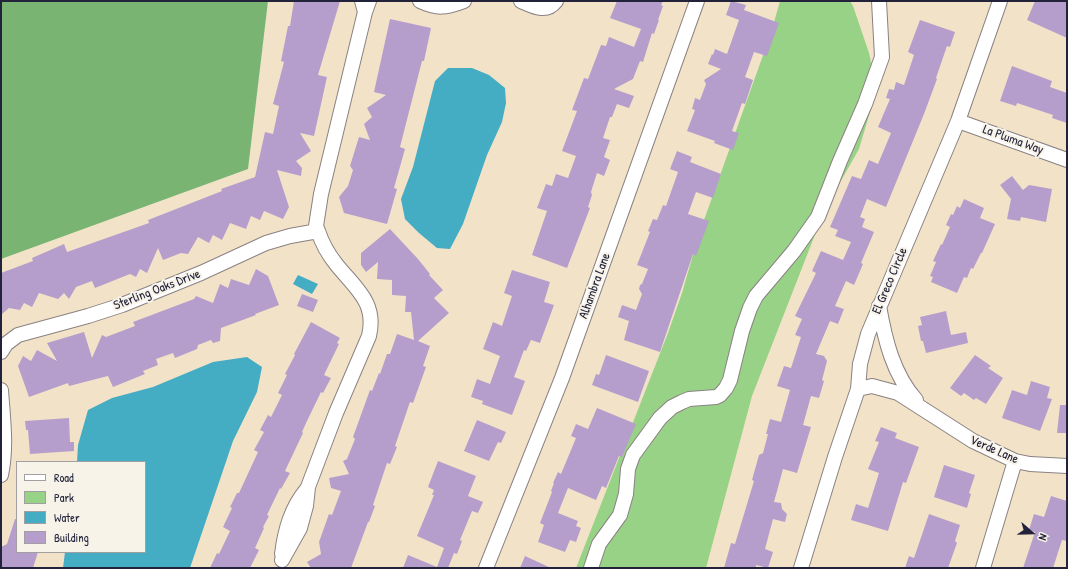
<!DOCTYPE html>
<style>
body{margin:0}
#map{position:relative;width:1068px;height:569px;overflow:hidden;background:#f2e3c8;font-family:"Patrick Hand",sans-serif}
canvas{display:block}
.frame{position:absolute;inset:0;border:2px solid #22223b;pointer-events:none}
.legend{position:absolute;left:16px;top:461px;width:130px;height:92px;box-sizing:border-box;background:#f7f3e8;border:1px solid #a29fa3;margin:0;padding:5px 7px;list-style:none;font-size:12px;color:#22223b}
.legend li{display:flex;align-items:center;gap:8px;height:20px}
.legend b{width:20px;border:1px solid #a29fa3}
.north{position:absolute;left:1012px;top:513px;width:40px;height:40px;-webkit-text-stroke:3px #f7f3e8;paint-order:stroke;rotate:110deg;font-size:11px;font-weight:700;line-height:16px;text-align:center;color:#22223b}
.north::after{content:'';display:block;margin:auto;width:14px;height:18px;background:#22223b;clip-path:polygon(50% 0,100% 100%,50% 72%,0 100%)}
</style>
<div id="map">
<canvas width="1068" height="569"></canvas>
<div class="frame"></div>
<ul class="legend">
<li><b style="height:5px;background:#fff"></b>Road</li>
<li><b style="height:11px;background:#97d286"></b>Park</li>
<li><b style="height:11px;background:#44acc3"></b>Water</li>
<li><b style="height:11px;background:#b69ecc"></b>Building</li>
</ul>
<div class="north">N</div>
</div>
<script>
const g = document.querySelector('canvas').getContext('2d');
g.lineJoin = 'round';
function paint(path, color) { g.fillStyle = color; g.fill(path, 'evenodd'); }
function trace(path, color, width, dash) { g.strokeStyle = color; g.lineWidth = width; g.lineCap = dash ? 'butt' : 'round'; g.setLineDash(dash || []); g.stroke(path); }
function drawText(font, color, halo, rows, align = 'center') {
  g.font = font + ' "Patrick Hand",sans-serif'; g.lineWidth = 4; g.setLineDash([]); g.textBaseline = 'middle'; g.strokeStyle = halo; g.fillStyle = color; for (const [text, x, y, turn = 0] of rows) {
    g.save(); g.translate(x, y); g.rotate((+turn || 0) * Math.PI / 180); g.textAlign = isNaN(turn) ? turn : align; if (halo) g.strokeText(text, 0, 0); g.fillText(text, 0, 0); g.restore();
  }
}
paint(new Path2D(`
 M780,1h70l3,5 16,47 8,36 -18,60 -34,60 -73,187 -46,172h-130l92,-235 14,-40 17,-59 72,-201z`), '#97d286');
paint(new Path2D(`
 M1,1h267l-20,168 -247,90z`), '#79b473');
paint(new Path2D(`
 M448,68h24l17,7 16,13 1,15 -4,19 -15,33 -24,69 -13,25 -13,-1 -18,-15 -14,-14 -4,-20 12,-32 22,-86z
 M298,275l20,9 -6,10 -19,-10z
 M247,357l15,10 -5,25 -24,49 -43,127h-127l2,-16h80v-90h-68l1,-17 10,-35 24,-12 41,-11 60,-25z`), '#44acc3');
paint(new Path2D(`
 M294,1h46l-22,74 9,2 -13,59 -14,-3 11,18 -15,10 6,7 -1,8 -24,-6 12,37 -6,12 -19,-8 -4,9 -9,-4 -5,13 -16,-6 -8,17 -9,-5 -4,8 -11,-6 -10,17 -7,-1 -18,7 -5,-12 -11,25 -7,-4 -4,8 -6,-3 -35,14 -3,-7 -16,6 -7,12 -5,-6 -6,6 -19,-6 -7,14 -8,-4 -4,7 -11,-2 -8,7v-42l32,-12 -1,-3 32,-14 3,8 82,-29 -1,-3 74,-29 -1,-2 34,-12 10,-45 8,2 6,-28 -6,-2 11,-42 -3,-1 7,-35h2z
 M617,1h46l-2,4 2,1 -5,14h1l-5,14 -2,-1 -9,29 -3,-1 -7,18 -19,10 20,7 -5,12 -12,-4 -5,13h-2l-7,21 7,2 -6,17 6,3 -6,16 -7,-3 -6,19 1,3 -4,12 2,1 -23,60 -35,-13 15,-44 -10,-3 9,-24 6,2 4,-12 12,4 8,-22 -14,-5 15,-40 -5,-1 12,-32 4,1 13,-34 5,1 3,-9 25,10 7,-18 -31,-11z
 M731,1l15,4 -2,5 35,13 -12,33 -13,-4 -9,25 8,3 -8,24 -3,-1 -10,28 7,2 -6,17 -19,-7 1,-2 -28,-10 8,-21 -3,-1 3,-11 5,2 6,-16 -2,-4 17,-11 -13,-5 4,-10 1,1 2,-6 12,5 12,-34 -13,-5z
 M1035,1h32v37l-40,-18z
 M390,19l41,9 -7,33h-2l-22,86 5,2 -11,39 3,1 -10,35 -43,-11 -5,-16 9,-11 5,-16 -3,-4 9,-29 11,3 -6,-16 8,-7 -5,-9 19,-13 -12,-3z
 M920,20l35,12 -5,15 -3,-1 -11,32 1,1 -13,35 -38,93 -19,-8 -7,18 5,2 -3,8 12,5 -13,31 2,1 -9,21 -8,-4 -11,25 9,3 -6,15 -8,-3 -14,33 8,2 3,5 -5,19 2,1 -5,17 -8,-2 -8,29 8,2 -14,46 -14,-4 -9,33 7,1 1,6 5,5 -2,8 -12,-3 -8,30 8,3 -5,16 -12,-3v3h-32l7,-25 4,1 19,-63 -2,-1 7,-25 4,-2 5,-19h-2l4,-15 11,3 9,-32 -13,-4 7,-20 7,2 10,-31 -6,-2 7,-16 -7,-3 21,-43 -4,-2 9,-20 22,9 8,-18 -16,-6 3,-6 -8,-3 22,-51 9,3 8,-19 9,4 13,-31 -13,-6 12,-28 -4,-1 3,-9 5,1 2,-8 8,3 10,-30 -6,-3z
 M1012,66l40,15 -2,6 17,6v30l-15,-5 1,-3 -36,-12 -1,3 -16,-5z
 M677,151l15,6 -2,5 31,12 -8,24 -17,-6 -8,22 21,7 -13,35 -3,-2 -33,98 -36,-12 5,-19 -11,-4 4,-12 14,5 6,-16 -3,-5 1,-4 2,-1 6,-15 -11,-4 13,-33 -2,-1 5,-12 4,1 6,-15 3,1 12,-34 -8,-3z
 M1012,176l11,14 6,-5 23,4 -6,33 -25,-5 -1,4 -13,-2 4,-20 -11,-14z
 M964,199l20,9 -4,10 15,6 -13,29h-1l-8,16 -2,-1 -4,10 -3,-1 -7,16 -26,-11 2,-5 -3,-1 6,-14 -3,-1 8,-17 1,1 8,-18 -4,-2 5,-11 2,1 4,-9 3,2z
 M390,229l28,30 12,15 -1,1 14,15 -9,8 15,15 -31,28 12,5 -7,20 3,1 -13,36 -3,-1 -15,44 2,1 -7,17 -3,-1 -14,42 2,1 -6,16h-1l-17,46h-40l-4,-6 14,-8 -2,-12 10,-28 3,1 9,-24 -10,-3 -2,-10 20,-4 -6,-13 4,-2 8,-20 -2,-2 17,-47 2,1 7,-18 1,1 7,-20h3l7,-20 17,6 -3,-28h-6l1,-16 -14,-1v-15l-15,-1 1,-17 -12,10 -5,-7v-12z
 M256,269l12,7 11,29 -24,9 1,1 -35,13 -1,13 -7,2 -2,-3 -13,5 -1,4 -22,9 -2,-5 -17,6 2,6 -15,6 2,3 -32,13 -5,-11 -39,10 -1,-3 -39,14 -11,-31 5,-10 8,5 6,-11 20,11 -10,-18 37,-11 8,26 10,-23 4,2 29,-11 -2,-4 61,-23 2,-3 17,7 7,-19 8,4 3,-9 18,6z
 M512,270l38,12 -6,20 10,3 -14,38 -9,-3 -5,11 -2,-1 -10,27 11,4 -13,34 -30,-11 1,-3 -12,-4 6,-18 13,5 10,-28 -17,-7 10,-27 9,4 10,-30 -8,-3z
 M302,294l16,6 -5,12 -16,-6z
 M946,311l5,24 15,-3 2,11 -42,10 -3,-12h-2l-3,-15 4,-1 -2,-8z
 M311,322l29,16 -3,5 2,1 -15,31 7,3 -8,15 -2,-1 -14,29 -5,11 1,1 -18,38 5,2 -9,16 -1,-1 -13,27 2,1 -6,11 1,1 -9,20 4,2 -9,18h-40l7,-15 2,1 11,-23 -7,-4 9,-19 -2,-1 7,-14h2l19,-41 -4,-2 10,-18 -4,-2 8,-15 3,2 11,-22 -4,-2 9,-18 -2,-1 10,-19 -1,-1z
 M606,355l43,16 -11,31 -46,-17 4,-11 3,1z
 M975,355l16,11 -3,2 15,10 -17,26 -10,-6 -2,2 -10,-7 -3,3 -11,-8z
 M1031,381l19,6 -3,11 5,1 -12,32 -38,-13 10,-28 15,5z
 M1060,405h7v28h-10z
 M597,408l39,16 -14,33 -3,-1 -13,32 -4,-2 -6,14 -28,-12 -10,25 20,8 -2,5 5,2 -5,14 -6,-2 -5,12 -27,-10 6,-17 -4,-2 12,-31 -1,-1 3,-8h-1l5,-11 3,2 15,-36 -5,-2 5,-12 12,5z
 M69,418l1,24h4v9l-44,3 -2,-24h-2l-1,-9z
 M477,420l29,12 -5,11 -3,-1 -9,19 -25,-10z
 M881,427l16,6 -2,5 24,9 -13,36 -3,-1 -15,49 -37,-11 5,-16 12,4 11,-35 -11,-4 11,-27 -4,-1z
 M438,461l38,15 -8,20 15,6 -5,11 -6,-2 -12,29 2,1 -5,13 -3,-1 -6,15h-45l5,-13 29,12 7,-19 -27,-12 17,-41h-2l2,-5 -6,-3z
 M944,465l31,10 -6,18 2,1 -4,14 -33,-11z
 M1051,496l16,5v40l-5,-1 -9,28h-30l12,-36 -6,-2 5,-16 10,3z
 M929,514l31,11 -5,16 2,2 -9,25h-43l4,-12 5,2z
 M15,519h2v33h21l-5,16h-32v-21l6,-3z
 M525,556l26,12h-31z`), '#b69ecc');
const minor = new Path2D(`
 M362,1l3,11 4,-11
 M420,1c17,8 26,7 44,0
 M521,1c12,5 25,13 35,0
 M958,121l109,39
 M318,231l-2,-5 5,-32 44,-182
 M879,306c6,34 14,68 37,94
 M1,352l5,-8 12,-9 70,-19 34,-11 79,-32 65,-30 24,-7 28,-5c4,12 10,23 18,33 19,24 41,38 33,72l-33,77 -28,74 -2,19 -6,22 -18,32
 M858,389l14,-3 26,7 75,48 42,20 15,3 37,2
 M1,390c2,29 6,57 0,85
 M282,554c3,-24 9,-46 25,-65
 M486,568l76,-190 135,-377
 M591,568l8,-24 21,-29 6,-21 2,-25 5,-14 27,-37 12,-11 10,-5 7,-3 27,-2 4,-2 6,-7 4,-8 12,-49 8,-23 6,-12 38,-45 24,-34 22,-56 25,-57 17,-47 -3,-56
 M801,568l34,-111 23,-68 2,-25 8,-30 90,-213 42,-120
 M983,568l32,-107`);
trace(minor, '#8a8282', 16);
trace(minor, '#fff', 14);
drawText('13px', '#22223b', '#f7f3e8', [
 ["La Pluma Way",1013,140,20],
 ["El Greco Circle",890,281,-67],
 ["Alhambra Lane",595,286,-70],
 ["Sterling Oaks Drive",157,290,-21],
 ["Verde Lane",994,450,24]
]);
</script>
